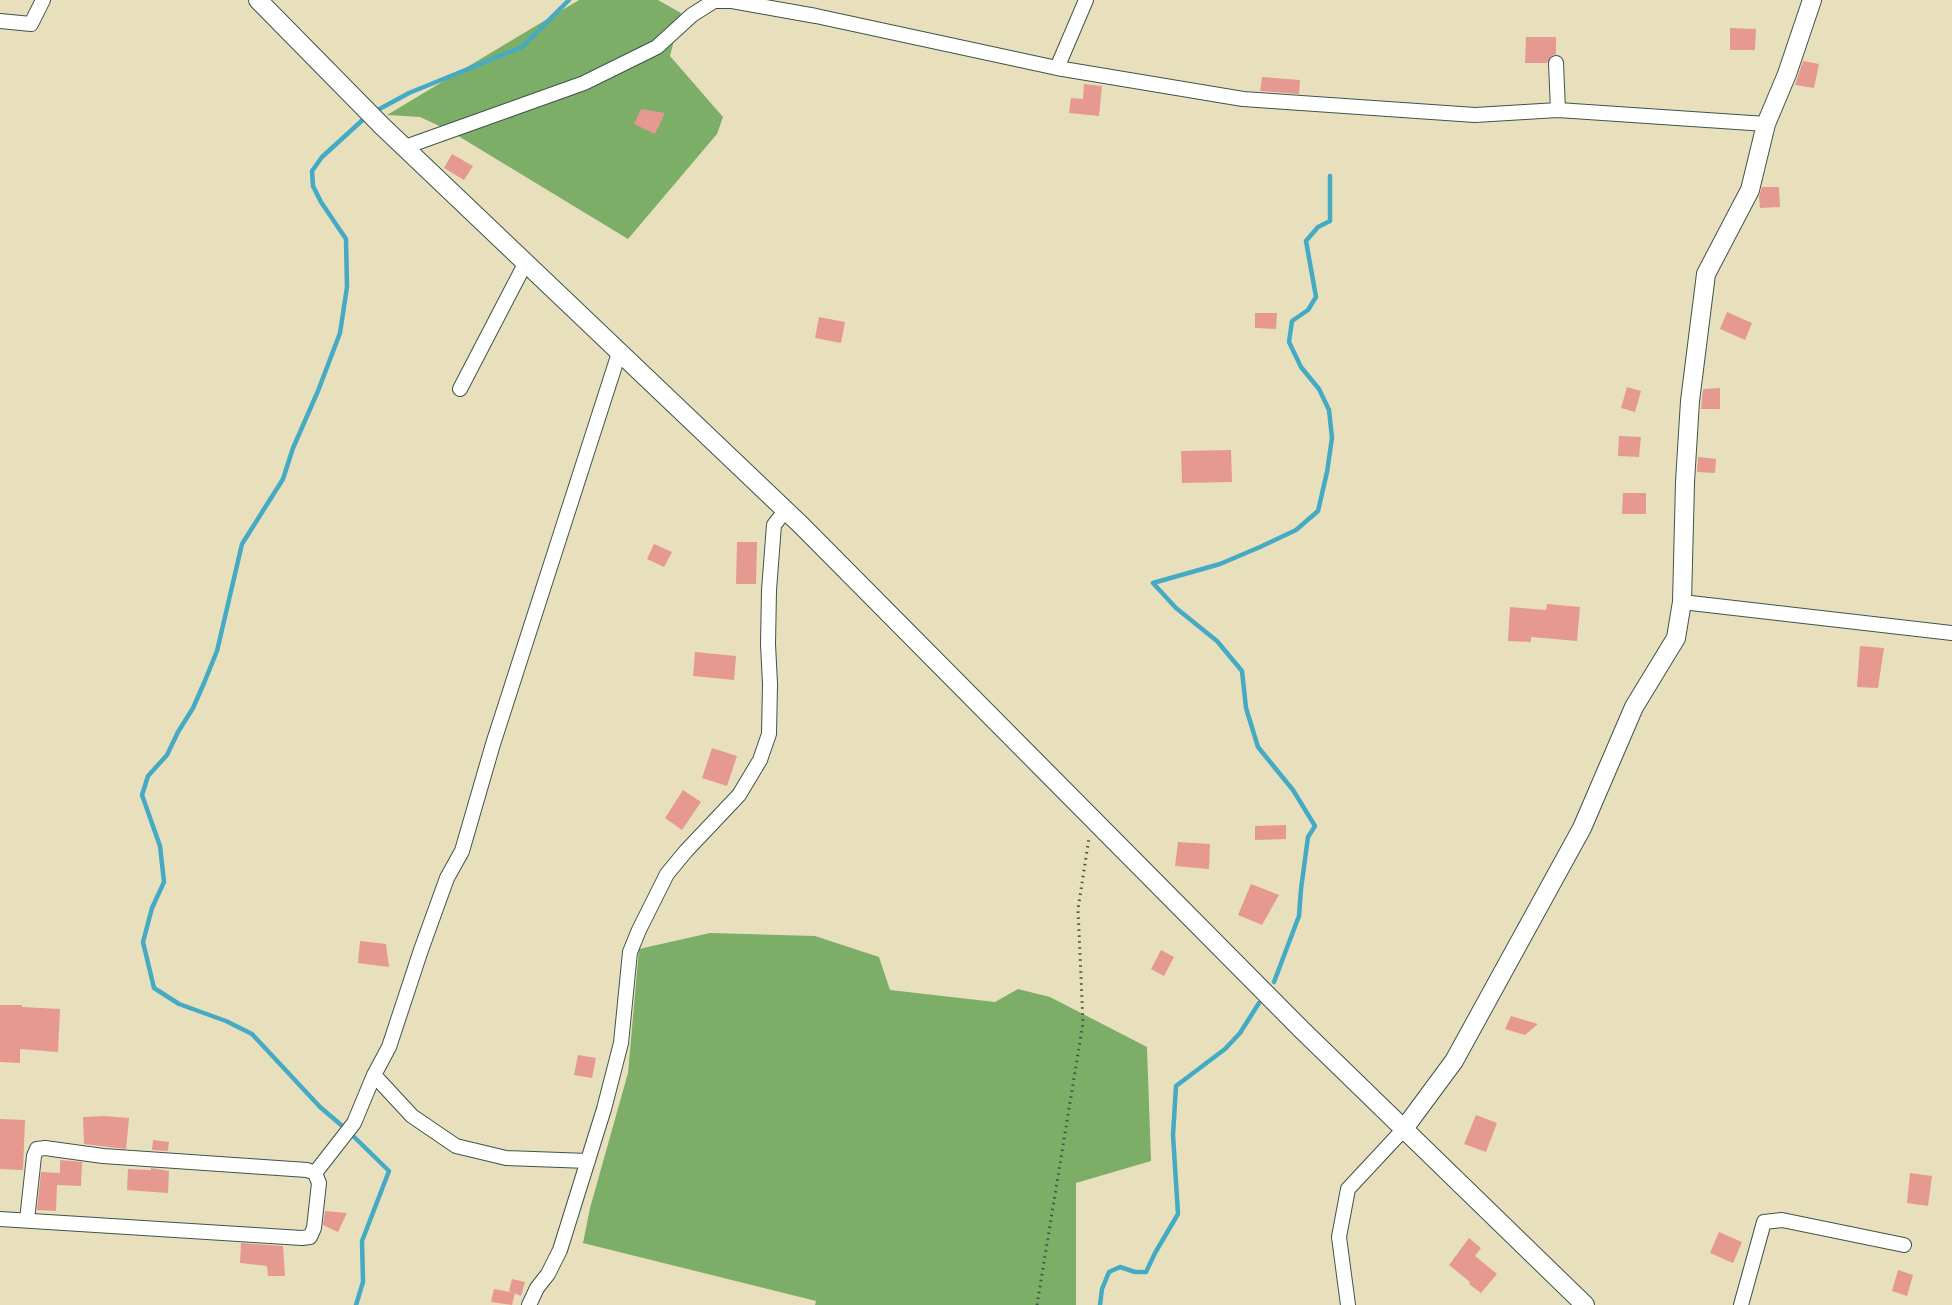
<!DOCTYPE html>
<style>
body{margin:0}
canvas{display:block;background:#e8e0bd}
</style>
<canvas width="1952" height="1305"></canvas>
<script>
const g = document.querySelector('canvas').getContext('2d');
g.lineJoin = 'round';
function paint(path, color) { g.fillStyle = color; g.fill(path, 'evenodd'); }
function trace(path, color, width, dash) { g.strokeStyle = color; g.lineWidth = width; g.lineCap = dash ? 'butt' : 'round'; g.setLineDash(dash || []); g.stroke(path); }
paint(new Path2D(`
 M579,0h79l23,13 -11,43 53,61 -6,17 -89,105 -178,-108 -30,-14 -33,-2z
 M710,933l105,3 64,21 11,33 105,12 23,-13 32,8 97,50 4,114 -75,22v122h-261l1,-4 -233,-58 7,-35 38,-135 11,-124z`), '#7dae68');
trace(new Path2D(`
 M374,112l35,-19 113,-46 47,-47
 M1274,982l25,-66 2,-27 7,-52 7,-11 -22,-36 -35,-43 -12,-39 -4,-37 -25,-30 -41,-33 -23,-25 67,-19 40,-17 36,-17 22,-19 9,-39 5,-34 -3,-28 -10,-21 -18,-22 -12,-25 3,-21 16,-11 8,-13 -10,-56 12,-14 12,-6v-45
 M356,1305l7,-23 -1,-41 27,-70 -42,-41 -27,-23 -68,-73 -26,-13 -47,-17 -25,-16 -11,-46 9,-34 12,-26 -4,-36 -18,-51 6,-19 19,-21 11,-23 15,-24 11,-25 13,-32 25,-107 41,-65 10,-31 25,-57 22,-58 7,-46 -1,-48 -25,-37 -8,-16 -1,-15 10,-14 45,-41
 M1100,1305l2,-16 7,-17 11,-5 15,5h11l9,-19 23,-39 -5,-79 3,-49 49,-37 15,-16 19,-30`), '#45abc4', 4.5);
paint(new Path2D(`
 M1730,28l26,1 -1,21h-25z
 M1526,37h30v17l-5,2 -4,7h-22z
 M1803,61l16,3 -5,24 -19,-3z
 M1262,77l38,3 -1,14 -39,-3z
 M1084,84l18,2 -3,30 -30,-3 2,-15 12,1z
 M641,109l24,4 -10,21 -21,-10z
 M452,154l21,12 -9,14 -20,-12z
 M1762,187h17l1,20 -20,1 -1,-11z
 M1727,312l25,11 -7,17 -25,-11z
 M1255,313h22l-1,16 -21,-1z
 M819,317l26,5 -4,21 -26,-5z
 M1627,387l14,4 -6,21 -14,-4z
 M1720,388v21h-19l2,-20z
 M1619,436l22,1 -2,20 -21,-1z
 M1231,450l1,32 -50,1 -1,-32z
 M1698,457l18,2 -1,14 -18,-1z
 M1623,493h23v21h-24z
 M737,542h20l-1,42h-20z
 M654,544l18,8 -8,15 -17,-8z
 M1547,604l33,3 -3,34 -46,-4v5l-23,-1 2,-34 36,3z
 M1860,646l24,2 -6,40 -21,-1z
 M695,652l41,4 -2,24 -41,-4z
 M712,748l25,8 -10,30 -25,-8z
 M683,790l18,12 -19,28 -17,-12z
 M1286,825v14l-31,1v-14z
 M1178,842l32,2 -1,25 -34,-3z
 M1251,884l28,11 -17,30 -24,-10z
 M360,941l26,3 3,23 -31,-4z
 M1161,950l13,7 -10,19 -13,-7z
 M0,1005h22v2l38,2 -2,43 -38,-3v14l-20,-1z
 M1511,1016l27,8 -13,11 -20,-6z
 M578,1055l18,3 -4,20 -18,-3z
 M1476,1115l21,8 -11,29 -22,-8z
 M104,1116l25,2 -3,31 -42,-5 -1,-27z
 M0,1119l25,1 -2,50 -23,-1z
 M153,1140l16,2 -1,9 -16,-1z
 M60,1160l22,2 -1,24 -24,-1 -1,26 -19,-1 4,-38 19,1z
 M151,1168l18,3 -1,22 -41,-3 1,-21 23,1z
 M1910,1173l22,3 -4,30 -21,-3z
 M325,1211l22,2 -9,19 -15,-7z
 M1719,1232l23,10 -9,21 -23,-10z
 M1469,1238l12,10 -6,8 22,18 -16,19 -12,-9 1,-2 -21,-17z
 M241,1243l42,3 2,30h-17l-1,-10 -27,-3z
 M1898,1270l15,5 -6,21 -15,-5z
 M512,1279l13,3 -4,14 -12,-5z
 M494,1289l21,4 -3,12 -21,-3z`), '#e59990');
const street = new Path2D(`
 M1086,0l-29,68 186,31 232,16 83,-5 208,14
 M0,21l31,3 12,-24
 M1556,63l2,47
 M405,147l179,-64 73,-36 35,-32 22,-14h18l84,15 241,52
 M460,389l65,-125
 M1682,602l270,31
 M374,1075l38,41 44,30 50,12 82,3
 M315,1173l39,-50 20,-48 15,-28 32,-97 26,-72 15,-27 31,-107 126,-391
 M0,1219l302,19 8,-1 4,-9 5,-45 -4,-10 -8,-3 -204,-14 -58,-8 -8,1 -3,7 -7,64
 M529,1305l8,-17 11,-14 12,-24 44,-141 17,-66 9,-91 9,-22 28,-56 19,-23 53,-56 21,-35 9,-26 1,-50 -2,-40 1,-54 5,-65 11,-14
 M1348,1305l-9,-68 9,-48 55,-59
 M1741,1305l23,-83 18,-2 122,25`);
const secondary = new Path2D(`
 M258,0l124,126 419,399 501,505 283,275
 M1403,1130l51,-69 128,-233 52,-121 42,-69 6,-36 3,-120 5,-81 16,-127 44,-84 16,-66 21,-50 25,-74`);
trace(street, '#3d5549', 16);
trace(secondary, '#3d5549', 20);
trace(new Path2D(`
 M1037,1305l46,-282 -5,-114 11,-71`), '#3d5549', 3, [1.5, 4.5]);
trace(street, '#fff', 14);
trace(secondary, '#fff', 18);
</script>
